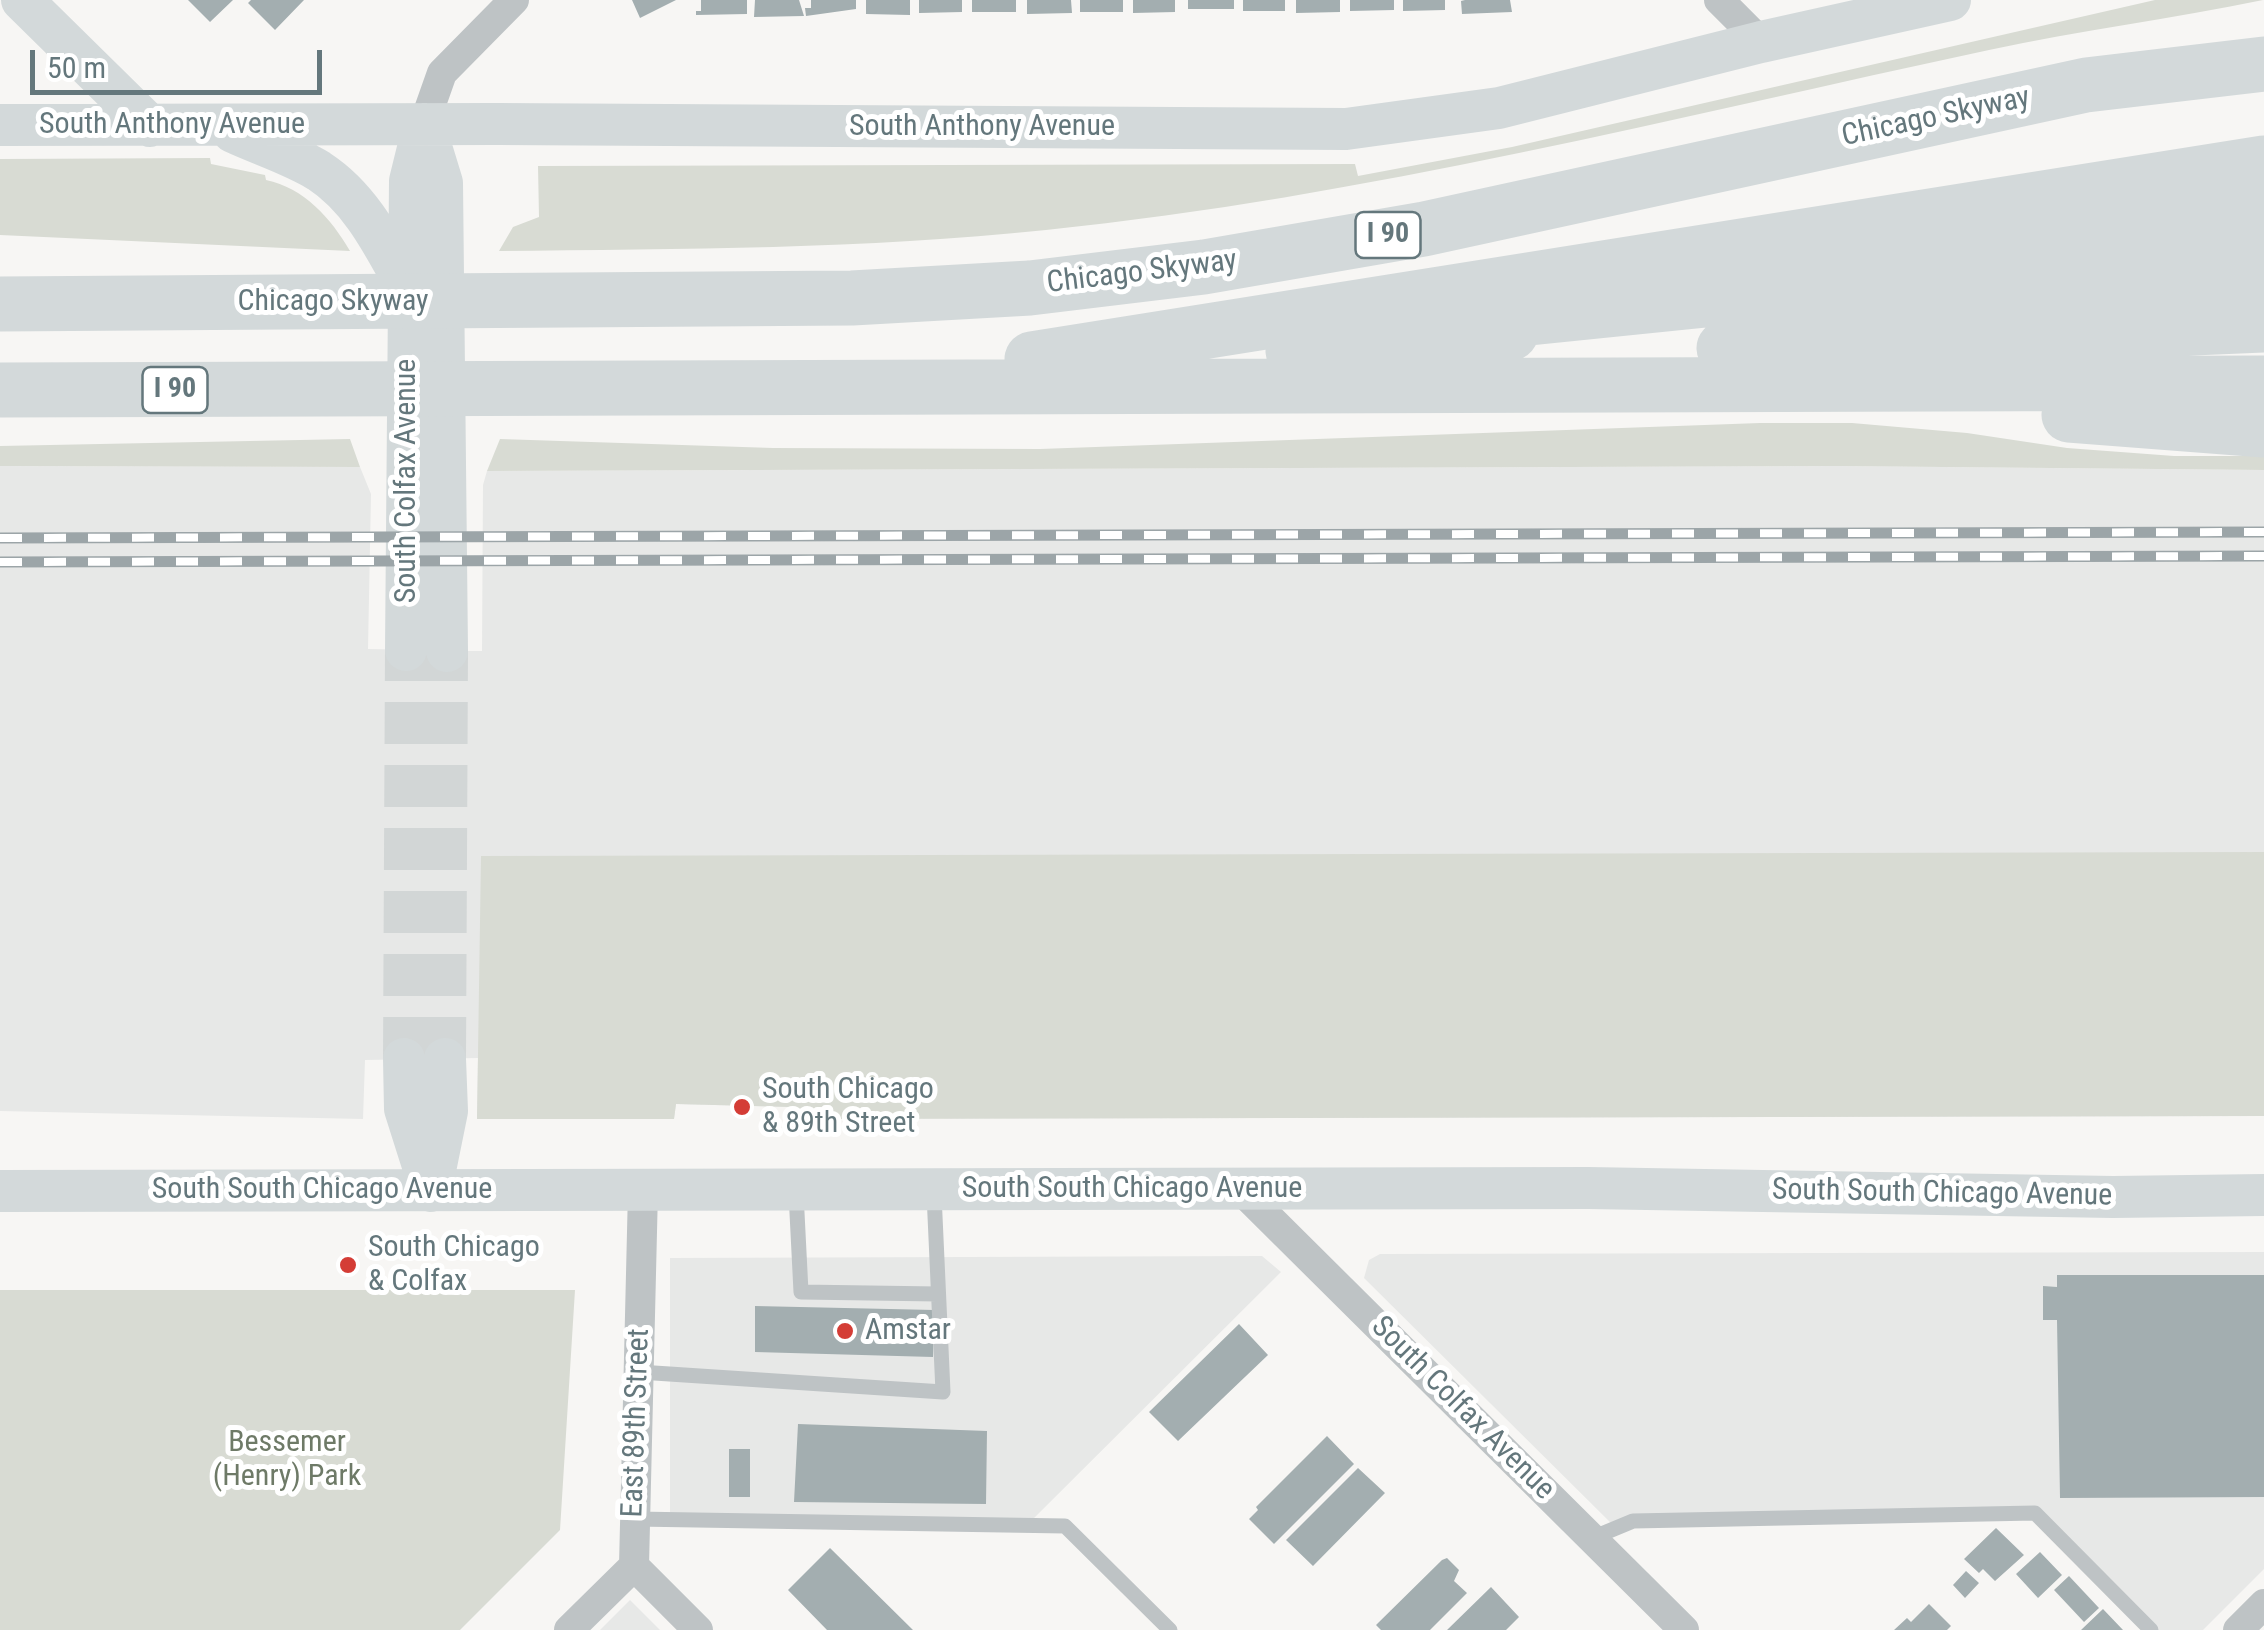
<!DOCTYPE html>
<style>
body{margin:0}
#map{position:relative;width:2264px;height:1630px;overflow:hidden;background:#f7f6f4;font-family:"Roboto Condensed",sans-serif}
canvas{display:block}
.scale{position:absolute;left:30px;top:50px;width:292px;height:45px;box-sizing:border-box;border:5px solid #64777c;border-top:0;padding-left:12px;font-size:30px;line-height:35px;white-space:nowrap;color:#64777c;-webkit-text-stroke:8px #fff;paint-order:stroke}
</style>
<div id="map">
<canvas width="2264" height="1630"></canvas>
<div class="scale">50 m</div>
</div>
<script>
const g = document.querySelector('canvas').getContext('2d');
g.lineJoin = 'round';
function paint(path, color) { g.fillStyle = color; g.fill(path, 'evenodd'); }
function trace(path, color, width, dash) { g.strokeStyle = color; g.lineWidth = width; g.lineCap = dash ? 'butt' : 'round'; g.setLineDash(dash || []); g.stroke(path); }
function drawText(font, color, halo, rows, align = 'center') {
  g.font = font + ' "Roboto Condensed",sans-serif'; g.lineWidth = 10; g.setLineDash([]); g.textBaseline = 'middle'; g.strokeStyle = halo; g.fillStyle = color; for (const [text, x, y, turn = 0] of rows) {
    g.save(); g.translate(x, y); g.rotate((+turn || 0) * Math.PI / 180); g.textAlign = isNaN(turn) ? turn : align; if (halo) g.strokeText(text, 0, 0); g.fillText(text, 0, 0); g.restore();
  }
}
paint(new Path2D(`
 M0,466l360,1 11,27 -3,155 102,2h12l1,-166 4,-14 1350,-5 427,4v646l-1472,3 -1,-12 -115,-3 -2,15h-197l1,-61 -113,2 -2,59 -363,-8z
 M2264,1252v317l-61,61h-53l-115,-117 -419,15 -252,-250 5,-18 11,-6z
 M1262,1256l19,16 -255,254 -356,-7v-261z
 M630,1600l30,30h-60z`), '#e7e8e7');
paint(new Path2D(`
 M2155,0h108c-91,19 -183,30 -274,50 -313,67 -623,147 -943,180 -181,19 -364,19 -547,21l14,-24 26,-10 -1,-51 817,-2 3,12 154,-29z
 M210,158l1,6 54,11 1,5c38,8 65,38 84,71l-350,-16v-76z
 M1760,423h92l115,10 100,15 107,8h90v14l-427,-4 -1350,5 13,-32 273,9 267,1z
 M350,439l10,28 -360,-1v-20z
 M2264,852v264l-1472,3 -1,-12 -115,-3 -2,15h-197l4,-263z
 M0,1290h575l-15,240 -100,100h-460z`), '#d8dbd3');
paint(new Path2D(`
 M188,0h45l-23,22z
 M251,0h53l-29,30 -27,-27z
 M632,0h44l-36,18z
 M701,0h46v14l-51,1v-4h5z
 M755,0h44l5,16 -50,1z
 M811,0h45v9l-50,7 -1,-8h6z
 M866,0h44v15l-44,-1z
 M919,0h43v12l-43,1z
 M972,0h44v12h-44z
 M1027,0h44l1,13 -45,1z
 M1080,0h43v12h-43z
 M1133,0h42v12l-42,1z
 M1188,0h46v9h-46z
 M1243,0h42v11h-42z
 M1296,0h44v12l-44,1z
 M1350,0h44v10l-44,1z
 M1403,0h42v10l-42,1z
 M1465,0h45l2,12 -50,2 -1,-13z
 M2057,1275h207v222l-204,1 -3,-178h-14v-34l14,1z
 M755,1306l179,4 -1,47 -178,-5z
 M1239,1324l29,31 -90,86 -29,-29z
 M798,1424l189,7 -1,73 -192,-2z
 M1327,1436l27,28 -80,80 -25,-25 9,-9 -2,-3z
 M729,1449h21v48h-21z
 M1358,1468l27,25 -72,73 -27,-26z
 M1996,1528l28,27 -29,26 -12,-12 -4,4 -15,-14z
 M830,1548l83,82h-86l-39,-40z
 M2040,1552l22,23 -24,23 -22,-24z
 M1447,1558l12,12 -5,11 13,12 -37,37h-49l-5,-5 66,-65z
 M1966,1571l13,12 -14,15 -12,-13z
 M2069,1576l30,32 -15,14 -30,-32z
 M1491,1587l28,30 -13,13h-59z
 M1929,1604l22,22 -4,4h-53l13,-12 4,4z
 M2103,1609l20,21h-42z`), '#a3aeb0');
trace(new Path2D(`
 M404,1059l2,-409
 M445,1059l2,-408`), '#d2d6d6', 42, [42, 21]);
trace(new Path2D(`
 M796,1193l5,99 137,2
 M639,1372l304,20 -9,-198
 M635,1519l430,7 105,104
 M1592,1538l41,-17 402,-8 116,117`), '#bec3c5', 15);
trace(new Path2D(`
 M1719,0l42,42
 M424,124l18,-51 72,-73
 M1240,1189l444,441
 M634,1566l64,64
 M569,1630l65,-64 9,-376
 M2238,1630l26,-26`), '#bec3c5', 30);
trace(new Path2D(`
 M22,0l128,126
 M424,124l18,59 5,468
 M0,125l498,-1 848,5 153,-21 262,-66 189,-42
 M233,132c28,13 60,23 86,39 43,28 65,75 89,118
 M406,650l4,-469 14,-57
 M404,1059l1,50 26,82
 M432,1185l15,-74 -2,-52
 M0,1191l1588,-3 525,9 151,-2`), '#d3d9da', 42);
trace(new Path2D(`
 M1812,271l452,-55
 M0,304l852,-6 178,-10 174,-21 220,-38 662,-144 178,-21
 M1816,307l448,-37
 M1471,324l382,-39
 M1724,348l540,-23
 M1293,351l218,-18
 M1032,359l1232,-196
 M0,390l2264,-7
 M2069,415l195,15`), '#d3d9da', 55);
const rail = new Path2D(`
 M0,538l2264,-6
 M0,562l2264,-6`);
trace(rail, '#9ca5a8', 11);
trace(rail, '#fff', 8, [22]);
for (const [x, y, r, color] of [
 [742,1107,10,"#d43d36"],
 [348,1265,10,"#d43d36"],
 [845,1331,10,"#d43d36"]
]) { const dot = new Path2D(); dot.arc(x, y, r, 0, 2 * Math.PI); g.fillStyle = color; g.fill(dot); trace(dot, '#fff', 4); }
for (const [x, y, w] of [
 [1388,235,65],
 [175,390,65]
]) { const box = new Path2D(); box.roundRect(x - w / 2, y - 23, w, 46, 8); g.fillStyle = '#fff'; g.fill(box); trace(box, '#64777c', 2.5); }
drawText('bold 28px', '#64777c', null, [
 ["I 90",1388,235],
 ["I 90",175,390]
]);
drawText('30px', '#64777c', '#fff', [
 ["Chicago Skyway",1936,118,-12],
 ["South Anthony Avenue",172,125],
 ["South Anthony Avenue",982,127],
 ["Chicago Skyway",1142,273,-7],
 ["Chicago Skyway",333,302],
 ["South Colfax Avenue",407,481,-90],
 ["South South Chicago Avenue",1132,1189],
 ["South South Chicago Avenue",322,1190],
 ["South South Chicago Avenue",1942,1194,1],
 ["South Colfax Avenue",1462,1409,45],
 ["East 89th Street",637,1423,-88]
]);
drawText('30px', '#64777c', '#fff', [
 ["South Chicago",762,1090],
 ["& 89th Street",762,1124],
 ["South Chicago",368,1248],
 ["& Colfax",368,1282],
 ["Amstar",865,1331]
], 'left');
drawText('30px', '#6e7a67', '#fff', [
 ["Bessemer",287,1443],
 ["(Henry) Park",287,1477]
]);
</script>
